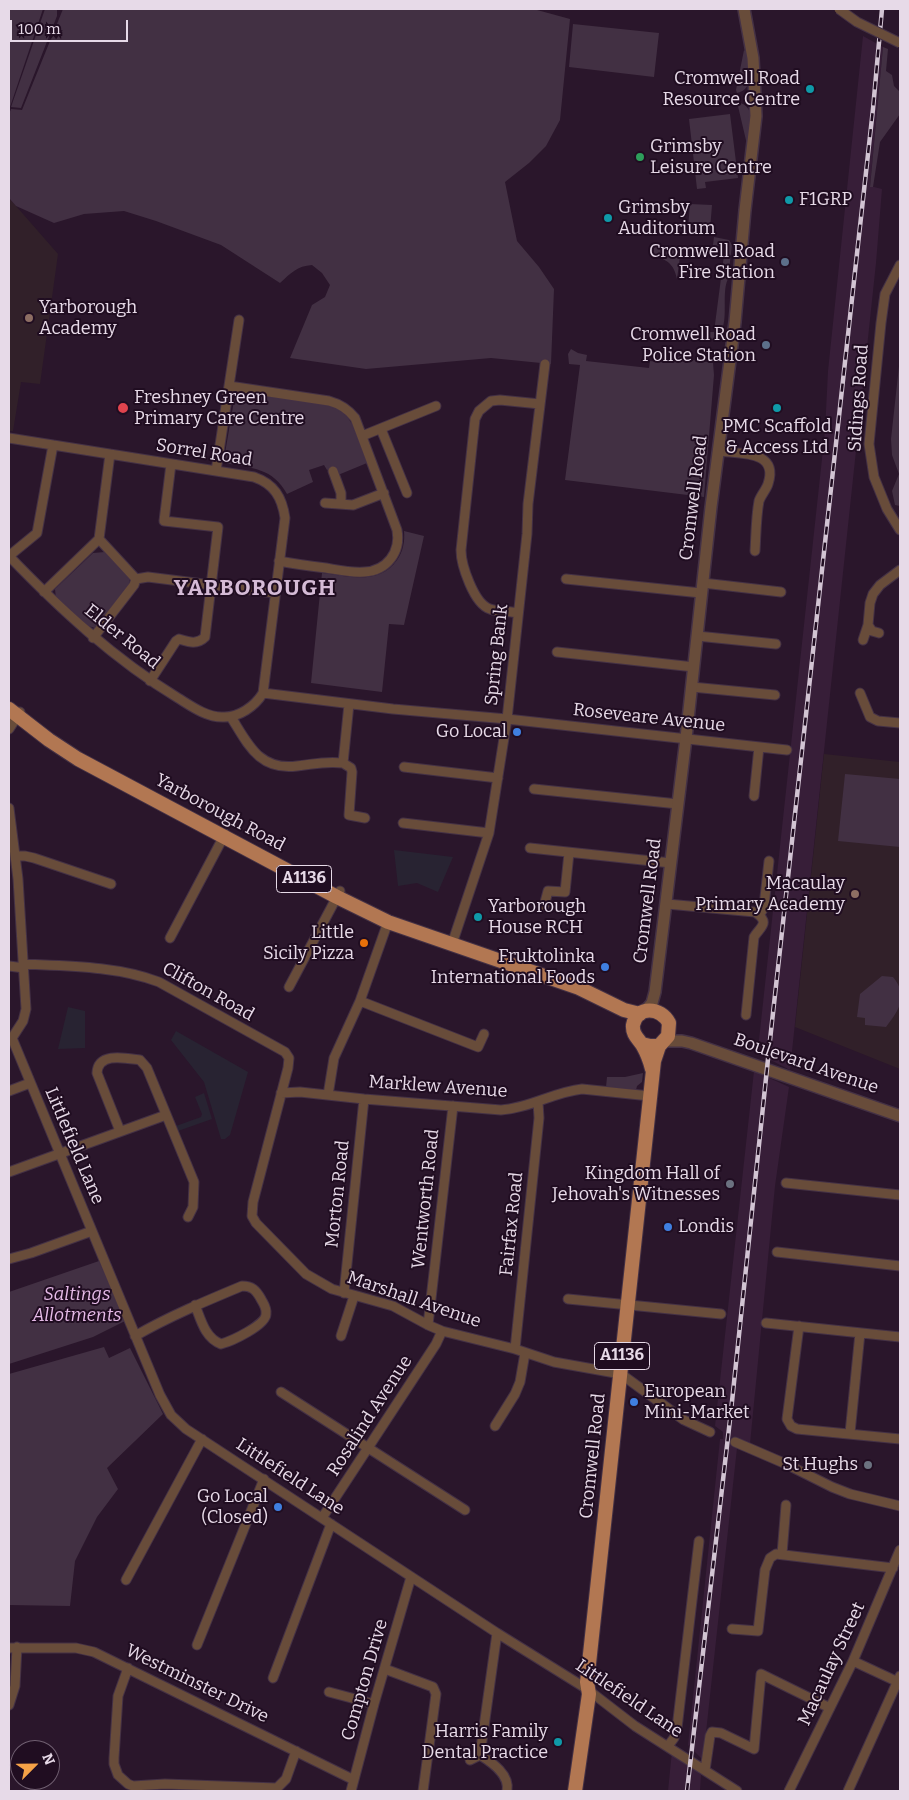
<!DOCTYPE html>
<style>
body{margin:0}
#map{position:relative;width:909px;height:1800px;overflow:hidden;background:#2a162b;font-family:Bitter,serif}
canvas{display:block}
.frame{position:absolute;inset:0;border:10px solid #e7dae8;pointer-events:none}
.north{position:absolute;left:10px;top:1740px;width:50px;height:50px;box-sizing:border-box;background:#200d21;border:1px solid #705f71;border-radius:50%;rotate:67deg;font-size:14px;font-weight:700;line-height:20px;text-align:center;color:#e7dae8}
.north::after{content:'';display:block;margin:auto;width:18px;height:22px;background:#f6a247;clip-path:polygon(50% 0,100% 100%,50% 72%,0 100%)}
.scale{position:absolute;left:10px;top:20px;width:118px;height:22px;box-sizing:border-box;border:2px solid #e7dae8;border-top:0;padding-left:6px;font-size:15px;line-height:18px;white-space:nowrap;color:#e7dae8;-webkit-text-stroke:4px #200d21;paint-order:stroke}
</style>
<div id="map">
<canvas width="909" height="1800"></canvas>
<div class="frame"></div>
<div class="north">N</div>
<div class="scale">100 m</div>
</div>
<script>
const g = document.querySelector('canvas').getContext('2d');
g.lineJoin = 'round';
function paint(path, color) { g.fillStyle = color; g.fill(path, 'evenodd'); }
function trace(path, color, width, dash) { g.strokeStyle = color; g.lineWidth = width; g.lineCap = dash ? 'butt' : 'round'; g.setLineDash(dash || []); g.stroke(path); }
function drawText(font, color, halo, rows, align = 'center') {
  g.font = font + ' Bitter,serif'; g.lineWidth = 4; g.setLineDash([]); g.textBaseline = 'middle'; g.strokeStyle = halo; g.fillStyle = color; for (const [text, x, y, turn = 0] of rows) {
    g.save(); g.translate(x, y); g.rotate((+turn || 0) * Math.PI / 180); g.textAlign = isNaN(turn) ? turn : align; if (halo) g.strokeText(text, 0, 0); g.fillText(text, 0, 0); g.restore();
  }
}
paint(new Path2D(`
 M863,36l20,11 -13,139 12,3 -6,74 -86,807 -31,-16 -1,-5 67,-618 3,-60z
 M754,1071l35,16 -14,99 -25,258 -17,-7 -1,9 5,2 -34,312 -15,-15 32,-306h3v-7l-8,-6z
 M672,1751l14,10 15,14 -1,16h-32z`), '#371e38');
paint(new Path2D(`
 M394,850l59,7 -15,35 -21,-9 -19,3z
 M68,1007l17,4v37l-27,1z
 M176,1031l72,41 -18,63 -5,4h-4l-17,-57 -33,-42z
 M204,1093l8,26 -34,12 -2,-5 25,-9 1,-3 -7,-17z`), '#282332');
paint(new Path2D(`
 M9,198l49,56 -18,130 -19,-2 -8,49h-4z
 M824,754l76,8v307l-105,-42z`), '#312029');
paint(new Path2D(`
 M9,9h34l-34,101z
 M45,9h12v7l-36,92 -10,-1z
 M63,9h460l14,1 33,9 -10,101 -14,26 -17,17 -24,19 12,59 22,26 15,22 -3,75 -60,-6 -125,11 -76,-11 22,-53 13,-8 5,-12 -8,-12 -10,-8c-15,1 -21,8 -32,18l-59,-38 -65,-24 -32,-10 -40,3 -30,9 -38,-17 -7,-8v-84l2,-5 11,1z
 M573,24l86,9 -5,44 -85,-10z
 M883,47l5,2 -2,22 6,4 2,11 6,6v22l-20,28 -7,45h-3z
 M744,50l3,3c1,13 9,36 -10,40l-1,-3z
 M737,102c22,3 13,35 12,51z
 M730,114l8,64 -33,4 1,6 -9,1 -8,-70z
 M690,204l22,1 -2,25 -22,-2z
 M714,237l15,3 3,5 -4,34c-9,18 7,56 -20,62v-9h6l10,-77 -5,-1 1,-8 -7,-1z
 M654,245l27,4 -4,30c-3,-15 -10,-20 -24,-23z
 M571,349l7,4 9,2 -1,6 63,7 1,-7 8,1 28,-7 1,4 26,4 1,12 -10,122 -139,-17 15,-115 -11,-1 -1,-10z
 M900,357v149l-5,-1 -3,-14 7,-17 -7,-19 -1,-16z
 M238,392l93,13 15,10 6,9 15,39 -29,12 -3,-8 -8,3 -3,-5 -15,5 4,12 -26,12c-14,-26 -35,-26 -62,-31l-1,-4 11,-64z
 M404,531l20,5 -20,89 -15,-1 -7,68 -71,-9 11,-110c26,3 57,13 75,-13 6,-8 8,-19 7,-29z
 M105,552l25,26 -1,7 -34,43 -10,-3 -29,-26 -1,-10 38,-36z
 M845,774l55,5v68l-62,-6z
 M882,976l11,1c16,19 6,33 -7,50l-21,-2v-7l-8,-1 3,-23z
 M643,1073l-1,9 -5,4 -1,4 -30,-3 1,-10h18z
 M99,1261l26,60 -32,16 -84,27v-72z
 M104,1347l5,11 21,-10 33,66 -56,54 11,21 -21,28 -22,44 -5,45 -61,-1v-231z`), '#423043');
const minor = new Path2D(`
 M900,265l-15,29 -4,29 -12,121 5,33 13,32 13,21
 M229,386l100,15c11,3 19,8 26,17l42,112c4,22 -10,41 -33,42 -13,1 -26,-2 -38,-4 -16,-2 -31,-4 -47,-7
 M381,429l26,64
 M362,436l74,-30
 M9,438l245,39c20,7 28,20 31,41l-22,175c-8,13 -24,25 -41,24 -16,0 -31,-11 -44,-19 -64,-39 -118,-89 -169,-142
 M718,451c22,3 61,-1 50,33 -2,6 -7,11 -9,17 -3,16 -3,34 -4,50
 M216,471l23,-151
 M333,471l8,22v11
 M325,503l28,2 31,-12
 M99,539l11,-85
 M9,556l28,-23 16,-88
 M136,579l12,-2 127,16
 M566,579l135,14
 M703,583l78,9
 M44,592l55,-53 37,40 -2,6 -41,53
 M518,613c-9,-2 -20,-1 -28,-4 -16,-5 -29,-44 -29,-59l14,-131 4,-8 12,-10 9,-1 40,4
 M868,625l4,6 7,2
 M697,636l79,8
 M863,640l5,-15 2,-22 3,-9 7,-9 20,-15
 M557,652l137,15
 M150,681l26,-40 3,-2c10,3 18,6 26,-2l13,-110 -54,-6 7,-57
 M692,687l83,8
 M263,693l130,16 114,10 280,31
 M860,693l10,24 8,4 22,2
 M349,704l-6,59 8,5 1,4 -3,43 16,3
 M231,717c17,27 28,54 66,49 18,-2 27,-5 46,-3
 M9,729l11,-17
 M404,767l94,11
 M534,789l144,15
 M754,796l5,-49
 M9,808l9,71 8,130 -3,12 -11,17
 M403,823l86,10
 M530,848l141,15
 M15,856h10l9,2 77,26
 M667,904l88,8 7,-1 2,-5 5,-45
 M544,906l4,-15 17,1 4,-39
 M170,938l55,-104
 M452,944l37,-111 18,-114 20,-185 1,-30 17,-140
 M24,964c43,2 94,2 135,18l126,70 4,6 -1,10 -35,134 -1,14 4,7 50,51 26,15 61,17 35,19 14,6 73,18 39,13 67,12 63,46 26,12
 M9,966l15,2
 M289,987l51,-96
 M360,1001l118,46 6,-13
 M746,1015l8,-78c6,-10 17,-14 1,-25
 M12,1038l148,357 11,20 15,14 311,204 90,56 48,37 102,65
 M9,1091l21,-8
 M281,1093l19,-1 64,7 137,11c29,-2 53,-18 81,-21l68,7
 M328,1095l6,-37 26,-57 28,-79
 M120,1131l-23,-58c1,-21 28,-15 43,-13l7,8 47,114 -1,25 -5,10
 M9,1172l157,-57
 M786,1183l114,12
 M777,1252l123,14
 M9,1259l22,-6 61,-22
 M344,1293l20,-194
 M568,1299l153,15
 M766,1323l134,14
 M428,1325l25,-219
 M799,1326l-12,93 4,7 6,3 103,10
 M135,1336c35,-20 71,-35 107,-50 10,0 14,4 19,13 2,4 6,9 5,15 0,11 -34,27 -45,30 -16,-6 -20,-24 -26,-39
 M341,1336l13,-40
 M515,1349l24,-231 -1,-16
 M281,1392l184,118
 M495,1426l20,-32 5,-12 5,-29
 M850,1433l10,-100
 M735,1442l51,22 46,23 18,7 50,12
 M322,1518l114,-174 6,-13
 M782,1554l4,-49
 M126,1580l76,-141
 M732,1629l26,2 7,-61 5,-12 6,-4 117,14
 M497,1633l-17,122c13,8 30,20 27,36
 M197,1645l67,-166
 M9,1648h67l18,4 260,128
 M853,1661l45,21
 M128,1668l-10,28 -4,62v6l4,11 10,9 5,2 32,-2 112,4 9,-9 10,-28
 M385,1669l48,18 3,7 -13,97
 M273,1678l58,-154
 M329,1692l45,12
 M9,1705l6,-19 2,-39
 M668,1746l6,-8 3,-10 22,-187
 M470,1760l10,-5
 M705,1770l5,-34 2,-4 9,1 33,16 7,-75 69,34
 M351,1791l23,-87 37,-127
 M789,1791l64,-130 47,-111
 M848,1791l52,-115`);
const tertiary = new Path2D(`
 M645,1011l7,-8 3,-11 31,-254 25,-231 24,-185 10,-112 11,-94 -3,-58 -9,-49
 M664,1041h18l9,2 209,73`);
const primary = new Path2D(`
 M9,709l40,31 29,19 259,138 51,25 191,66 45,22 16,4
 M642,1044l8,2h9l9,-10 1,-13c-8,-16 -32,-18 -36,2 -1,10 6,14 10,21 4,7 7,15 9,23
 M575,1791l14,-97 -2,-12 67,-621 5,-15`);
trace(minor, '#443145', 11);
trace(tertiary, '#443145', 14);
trace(primary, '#443145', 16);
trace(minor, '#684c3a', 9);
trace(tertiary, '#684c3a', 11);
trace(primary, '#b27752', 14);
const rail = new Path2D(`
 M687,1791l44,-380 39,-371 103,-931 9,-100`);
trace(rail, '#d2c4d3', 4.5);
trace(rail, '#200d21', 2.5, [8]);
const minorBridge = new Path2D(`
 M839,9l18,13 43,21`);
trace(minorBridge, '#443145', 11, []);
trace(minorBridge, '#684c3a', 9);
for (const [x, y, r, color] of [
 [810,89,5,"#0f9aa8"],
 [640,157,5,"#2e9e5b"],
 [789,200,5,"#0f9aa8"],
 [608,218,5,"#0f9aa8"],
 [785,262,5,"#5c6f8a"],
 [29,318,5,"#8d6e63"],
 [766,345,5,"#5c6f8a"],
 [123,408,6,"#e0444e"],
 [777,408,5,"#0f9aa8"],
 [517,732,5,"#3f7fe0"],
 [855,894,5,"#8d6e63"],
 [478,917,5,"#0f9aa8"],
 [364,943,5,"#e8710a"],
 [605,967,5,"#3f7fe0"],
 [730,1184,5,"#6b7280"],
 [668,1227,5,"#3f7fe0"],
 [634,1402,5,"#3f7fe0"],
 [868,1465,5,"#6b7280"],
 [278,1507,5,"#3f7fe0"],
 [558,1742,5,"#0f9aa8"]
]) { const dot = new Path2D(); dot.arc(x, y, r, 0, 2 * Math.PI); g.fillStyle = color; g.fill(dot); trace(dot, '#200d21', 2); }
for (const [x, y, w] of [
 [304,879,55],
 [622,1356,55]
]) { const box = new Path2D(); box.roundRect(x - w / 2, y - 13.5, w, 27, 4); g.fillStyle = '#200d21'; g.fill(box); trace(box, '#e7dae8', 1); }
drawText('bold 16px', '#e7dae8', null, [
 ["A1136",304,879],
 ["A1136",622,1356]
]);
drawText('18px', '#e7dae8', '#200d21', [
 ["Cromwell Road",800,79],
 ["Resource Centre",800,100],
 ["Grimsby",650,147,"left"],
 ["Leisure Centre",650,168,"left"],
 ["F1GRP",799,200,"left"],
 ["Grimsby",618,208,"left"],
 ["Auditorium",618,229,"left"],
 ["Cromwell Road",775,252],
 ["Fire Station",775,273],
 ["Yarborough",39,308,"left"],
 ["Academy",39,329,"left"],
 ["Cromwell Road",756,335],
 ["Police Station",756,356],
 ["Freshney Green",134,398,"left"],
 ["Primary Care Centre",134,419,"left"],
 ["PMC Scaffold",777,427,"center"],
 ["& Access Ltd",777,448,"center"],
 ["Go Local",507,732],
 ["Macaulay",845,884],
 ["Primary Academy",845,905],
 ["Yarborough",488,907,"left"],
 ["House RCH",488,928,"left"],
 ["Little",354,933],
 ["Sicily Pizza",354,954],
 ["Fruktolinka",595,957],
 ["International Foods",595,978],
 ["Kingdom Hall of",720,1174],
 ["Jehovah's Witnesses",720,1195],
 ["Londis",678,1227,"left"],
 ["European",644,1392,"left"],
 ["Mini-Market",644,1413,"left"],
 ["St Hughs",858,1465],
 ["Go Local",268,1497],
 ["(Closed)",268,1518],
 ["Harris Family",548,1732],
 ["Dental Practice",548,1753]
], 'right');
drawText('18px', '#e7dae8', '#200d21', [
 ["Sidings Road",859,398,-86],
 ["Sorrel Road",204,453,9],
 ["Cromwell Road",694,498,-83],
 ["Elder Road",122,637,39],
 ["Spring Bank",497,655,-84],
 ["Roseveare Avenue",649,718,6],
 ["Yarborough Road",220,813,28],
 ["Cromwell Road",648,901,-83],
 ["Clifton Road",208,992,29],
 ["Boulevard Avenue",806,1064,19],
 ["Marklew Avenue",438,1087,4],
 ["Littlefield Lane",74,1146,67],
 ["Morton Road",338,1194,-84],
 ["Wentworth Road",426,1199,-84],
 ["Fairfax Road",512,1224,-84],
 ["Marshall Avenue",414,1300,19],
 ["Rosalind Avenue",370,1416,-57],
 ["Cromwell Road",593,1456,-84],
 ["Littlefield Lane",290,1477,33],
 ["Macaulay Street",832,1664,-65],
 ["Compton Drive",365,1680,-74],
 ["Westminster Drive",197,1684,26],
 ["Littlefield Lane",629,1699,34]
]);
drawText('italic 18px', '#e6bbe8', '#200d21', [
 ["Saltings",77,1295],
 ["Allotments",77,1316]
]);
g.letterSpacing = '1px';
drawText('bold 22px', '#d5bbd6', '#200d21', [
 ["YARBOROUGH",255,589]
]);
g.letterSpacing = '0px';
</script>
